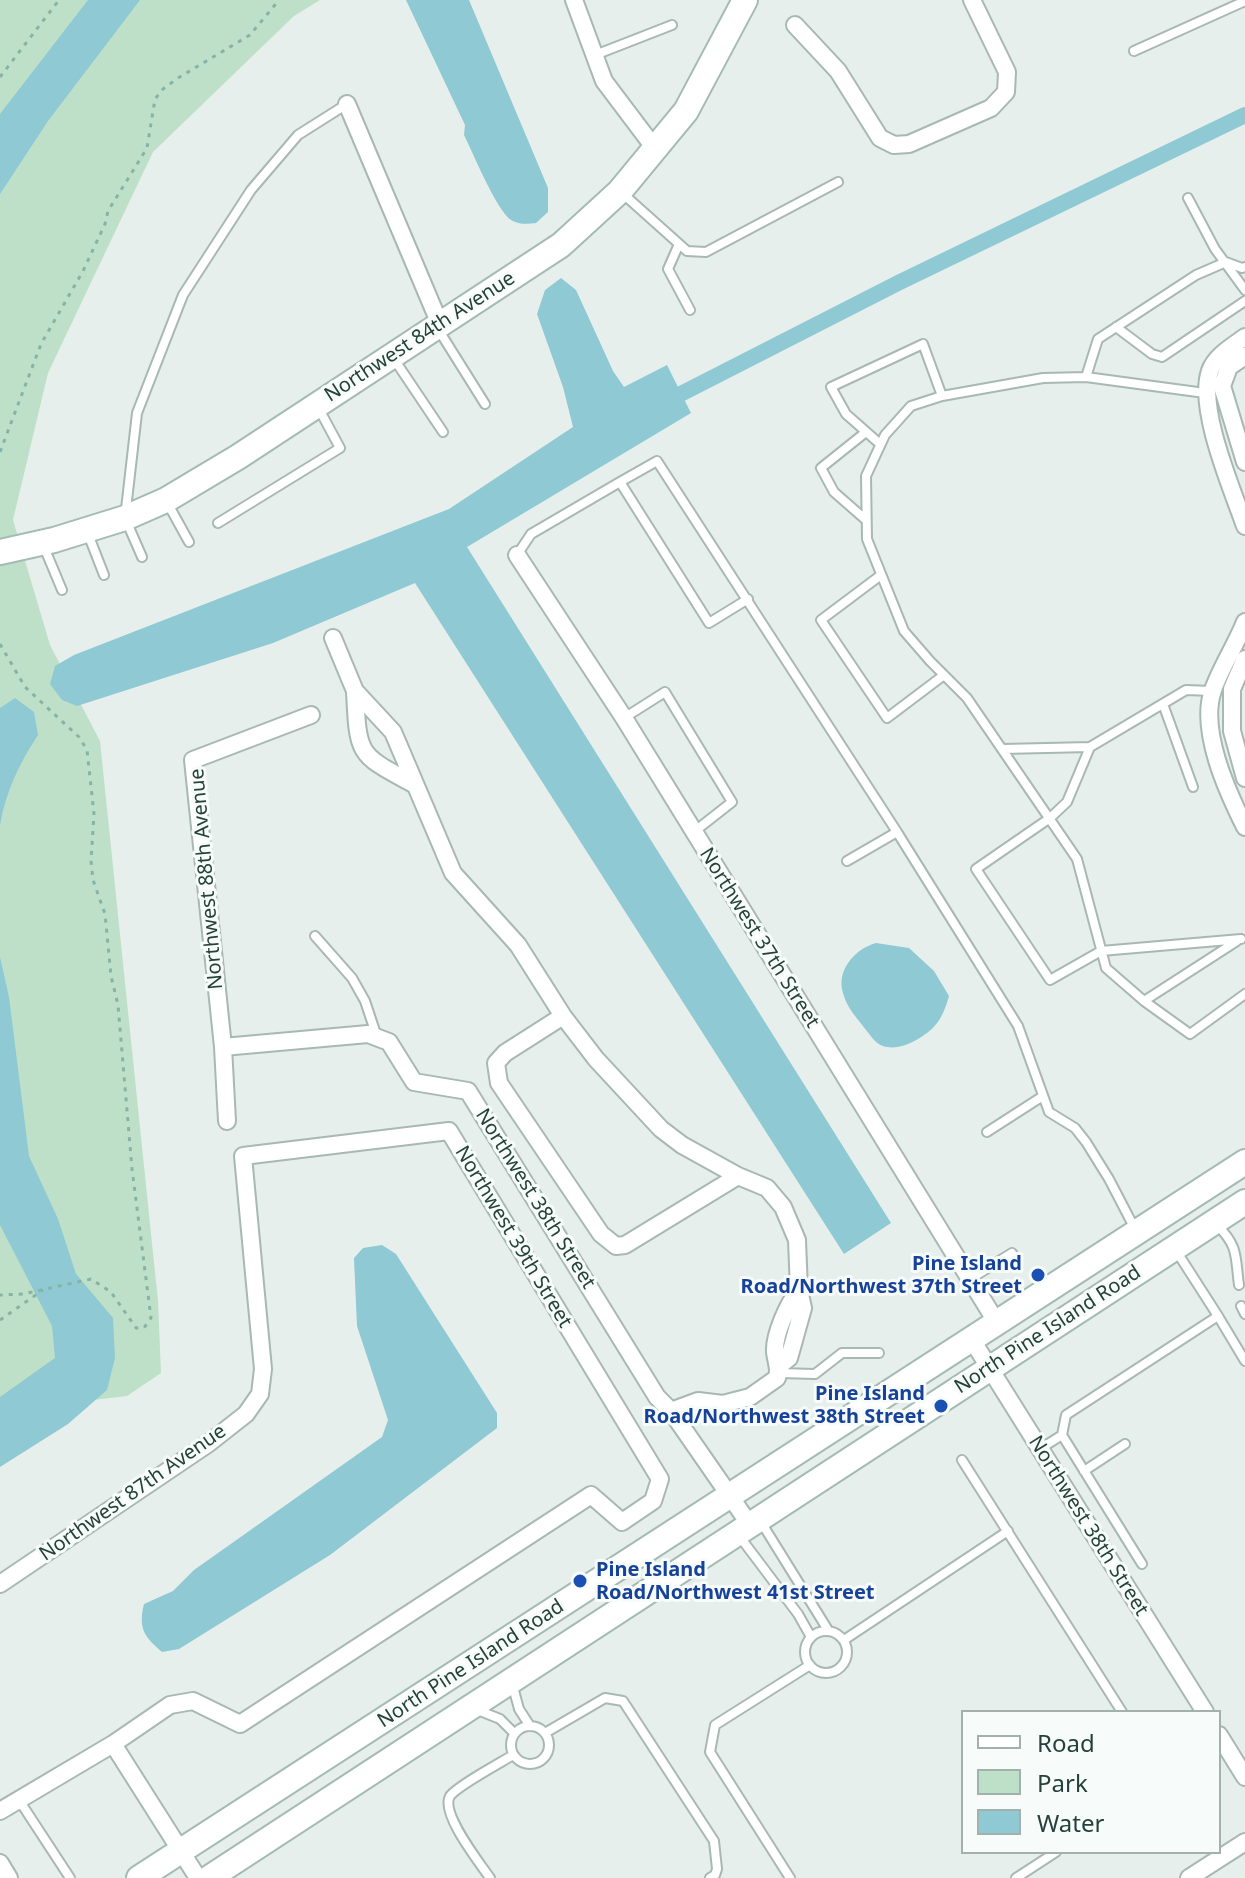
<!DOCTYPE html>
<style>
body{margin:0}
#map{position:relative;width:1245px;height:1878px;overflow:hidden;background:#e6efeb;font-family:"Noto Sans",sans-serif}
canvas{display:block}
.legend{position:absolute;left:961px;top:1710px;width:260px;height:144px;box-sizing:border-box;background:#f7fbf9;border:2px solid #a3b1ad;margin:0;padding:10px 14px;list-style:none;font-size:24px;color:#24423a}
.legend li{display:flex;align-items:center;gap:16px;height:40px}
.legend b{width:40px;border:2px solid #a3b1ad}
</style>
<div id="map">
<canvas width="1245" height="1878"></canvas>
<ul class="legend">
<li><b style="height:10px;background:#fff"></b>Road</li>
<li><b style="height:22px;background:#bfe0c8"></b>Park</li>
<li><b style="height:22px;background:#8ec9d4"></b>Water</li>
</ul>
</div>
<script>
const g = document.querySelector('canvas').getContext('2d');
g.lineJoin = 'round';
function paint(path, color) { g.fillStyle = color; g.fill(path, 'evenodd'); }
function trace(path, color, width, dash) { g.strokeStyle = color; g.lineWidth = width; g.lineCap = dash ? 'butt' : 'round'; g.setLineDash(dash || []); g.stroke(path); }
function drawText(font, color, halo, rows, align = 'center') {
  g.font = font + ' "Noto Sans",sans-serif'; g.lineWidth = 6; g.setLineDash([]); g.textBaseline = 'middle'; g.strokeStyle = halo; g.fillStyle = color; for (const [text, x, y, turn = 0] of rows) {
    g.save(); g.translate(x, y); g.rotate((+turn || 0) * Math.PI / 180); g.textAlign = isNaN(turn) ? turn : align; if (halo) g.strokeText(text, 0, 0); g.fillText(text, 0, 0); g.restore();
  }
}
paint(new Path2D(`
 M0,0h320l-26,16 -141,136 -105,221 -35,147 37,125 50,96 58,560 3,72 -34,23 -127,15z`), '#bfe0c8');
paint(new Path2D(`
 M88,0h52l-92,121 -48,73v-80z
 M406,0h63l79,188v24l-12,11c-8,1 -17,2 -25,-3 -14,-9 -38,-67 -47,-85l1,-10z
 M561,278l15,12 37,81 11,16 43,-22 24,48 -224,134 424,676 -47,31 -429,-671 -142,60 -196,63 -15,-6 -12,-16 5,-18 19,-11 375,-146 124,-82 -10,-40 -26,-73 8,-24z
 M15,698l19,14 4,23c-19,29 -32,56 -38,90v-117z
 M876,943l33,5 25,23 15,25c-6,21 -12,32 -31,43 -11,6 -23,11 -35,7 -7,-2 -12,-10 -17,-16 -9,-12 -19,-22 -23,-37 -7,-23 12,-44 33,-50z
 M0,957l9,40 20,159 29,63 18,55 37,44 2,40 -8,32 -39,34 -68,43v-70l55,-39 -3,-32 -52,-101z
 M382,1245l14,9 101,159v15l-167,127 -151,94 -17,3c-18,-15 -24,-24 -18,-48l29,-13 21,-21 188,-133 6,-17 -31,-94 -3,-68 9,-10z`), '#8ec9d4');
trace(new Path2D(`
 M663,403l235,-120 347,-168`), '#8ec9d4', 16);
const lane = new Path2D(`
 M1134,51l111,-50
 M595,55l77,-30
 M621,192l66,59 19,1 132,-70
 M1188,198l27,51 30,41
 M679,244l-11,25 22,41
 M1116,327l36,27 10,3 83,-56
 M438,329l47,75
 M394,359l49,73
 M1086,377l12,-38 98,-64 30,-13 16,6 3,-1
 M1205,393l-119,-16 -43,1 -101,18 -31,10 -26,29 -19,41 1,63 37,92 26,30 37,37 110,161 29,109 38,33 46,33 55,-40
 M866,432l-45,36 13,24 32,28
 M880,444l-34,-30 -15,-27 92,-43 19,52
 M620,482l37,-21 240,371
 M168,504l21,38
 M218,523l122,-75 -21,-39
 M88,534l16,41
 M44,547l18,43
 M517,555l14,-21 89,-52 89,141 39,-24
 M142,557l-17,-39 12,-105 46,-118 68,-105 47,-55 49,-31
 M881,575l-60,45 66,98 57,-43
 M1163,704l30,83
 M624,718l41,-26 67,110 -37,29
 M1090,747l-23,55 -17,16 -74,51 74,111 51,-29 140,-12
 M1003,749l87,-2 96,-57 26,1
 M847,861l50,-29 121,194 31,86 26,16 11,14 23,37 26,50
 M315,936l37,42 13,23 12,36
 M1144,1001l93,-60
 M987,1132l56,-36
 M1217,1225c22,22 18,31 22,60
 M1175,1249l43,67
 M970,1279l42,-26
 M1241,1306l4,8
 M779,1373l36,1 27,-21h37
 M1062,1435l4,-20 152,-99 27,45
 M1040,1449l22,-14 80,129
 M962,1460l160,252
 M1084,1471l41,-27
 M761,1522l67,108
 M740,1537l58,77 13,23
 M805 1652a21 21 0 1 1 42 0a21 21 0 1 1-42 0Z
 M844,1640l164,-109
 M512,1683l7,26 11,17
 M475,1709l25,10 14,14
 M511 1745a19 19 0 1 1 38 0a19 19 0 1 1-38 0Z
 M545,1733l60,-35 18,3 91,140 3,28 -2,6 -5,3
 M19,1800l51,78
 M490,1878c-11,-16 -50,-65 -40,-82 7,-10 50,-33 63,-41
 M790,1878l-80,-126 5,-27 95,-60
 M1016,1878l40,-26`);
const street = new Path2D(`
 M574,0l30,81 52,69
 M795,25l43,46 42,67 14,7 15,-1 82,-36 15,-16 1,-20 -35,-72
 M347,104l92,218
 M1245,337c-12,9 -30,19 -35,34 -13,37 22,118 35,155
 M1245,356l-16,11 -7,19 23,76
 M517,555l107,163 373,605
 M1245,622c-9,23 -24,45 -32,68 -14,40 14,101 32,137
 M333,638l22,53 38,41 60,141 65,72 45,71 33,43 65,70 21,16 56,31 29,12 16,19 14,33 2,50 4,18 -14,50 -10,8
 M1245,659l-13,30v42l13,47
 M355,691c3,66 3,63 60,94
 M563,1016l-58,37 -9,10 3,20 102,151 15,12 9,-1 113,-69
 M223,1047l145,-13 21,8 25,40 54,9 189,306 14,14 79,114
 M227,1121l-4,-74 -30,-287 118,-45
 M972,1340l233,372
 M671,1411l27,-10 25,3 27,-7 27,-19c3,-10 -1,-16 -2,-26 -1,-18 13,-48 24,-62
 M0,1584l209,-141 37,-29 14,-20 3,-25 -20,-213 206,-25 211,348 -7,22 -31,21 -31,-27 -351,229 -47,-23 -23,4 -57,39 -113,67
 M1219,1735l26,42
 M113,1744l85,134
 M0,1863l9,15
 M1189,1878l56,-36`);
const secondary = new Path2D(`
 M0,552l54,-12 71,-22 41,-18 72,-43 323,-212 59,-54 66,-80 59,-111
 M139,1878l1106,-716
 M209,1878l1036,-676`);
trace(lane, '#a8b8b2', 12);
trace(street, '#a8b8b2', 20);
trace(secondary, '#a4bbb3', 28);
trace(new Path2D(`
 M0,77l59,-77
 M0,452l41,-108 42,-73 22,-47 3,-13 39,-63 8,-49 8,-10 15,-11 72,-43 29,-35
 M0,644l25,43 54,50 8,13 7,64 -3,47 2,19 12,34 6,62 7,29 14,164 19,149 -7,10h-8l-25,-36 -20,-13 -68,15 -23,1
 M0,1320l43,-30`), '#86b3a5', 3, [4, 6]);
trace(lane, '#fff', 8);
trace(street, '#fff', 16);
trace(secondary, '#fff', 24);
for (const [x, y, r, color] of [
 [1038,1275,8,"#1a4fb4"],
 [941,1406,8,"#1a4fb4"],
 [580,1581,8,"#1a4fb4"]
]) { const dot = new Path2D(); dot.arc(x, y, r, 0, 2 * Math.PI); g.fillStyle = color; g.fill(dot); trace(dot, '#f7fbf9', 3); }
drawText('20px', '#24423a', '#f7fbf9', [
 ["Northwest 84th Avenue",420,337,-33],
 ["Northwest 88th Avenue",207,879,-95],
 ["Northwest 37th Street",759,938,58],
 ["Northwest 38th Street",535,1199,58],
 ["Northwest 39th Street",513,1237,59],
 ["North Pine Island Road",1048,1330,-33],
 ["Northwest 87th Avenue",133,1493,-35],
 ["Northwest 38th Street",1088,1526,58],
 ["North Pine Island Road",471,1664,-33]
]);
drawText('bold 20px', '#164399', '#f7fbf9', [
 ["Pine Island",1022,1264],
 ["Road/Northwest 37th Street",1022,1287],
 ["Pine Island",925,1394],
 ["Road/Northwest 38th Street",925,1417],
 ["Pine Island",596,1570,"left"],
 ["Road/Northwest 41st Street",596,1593,"left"]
], 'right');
</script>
